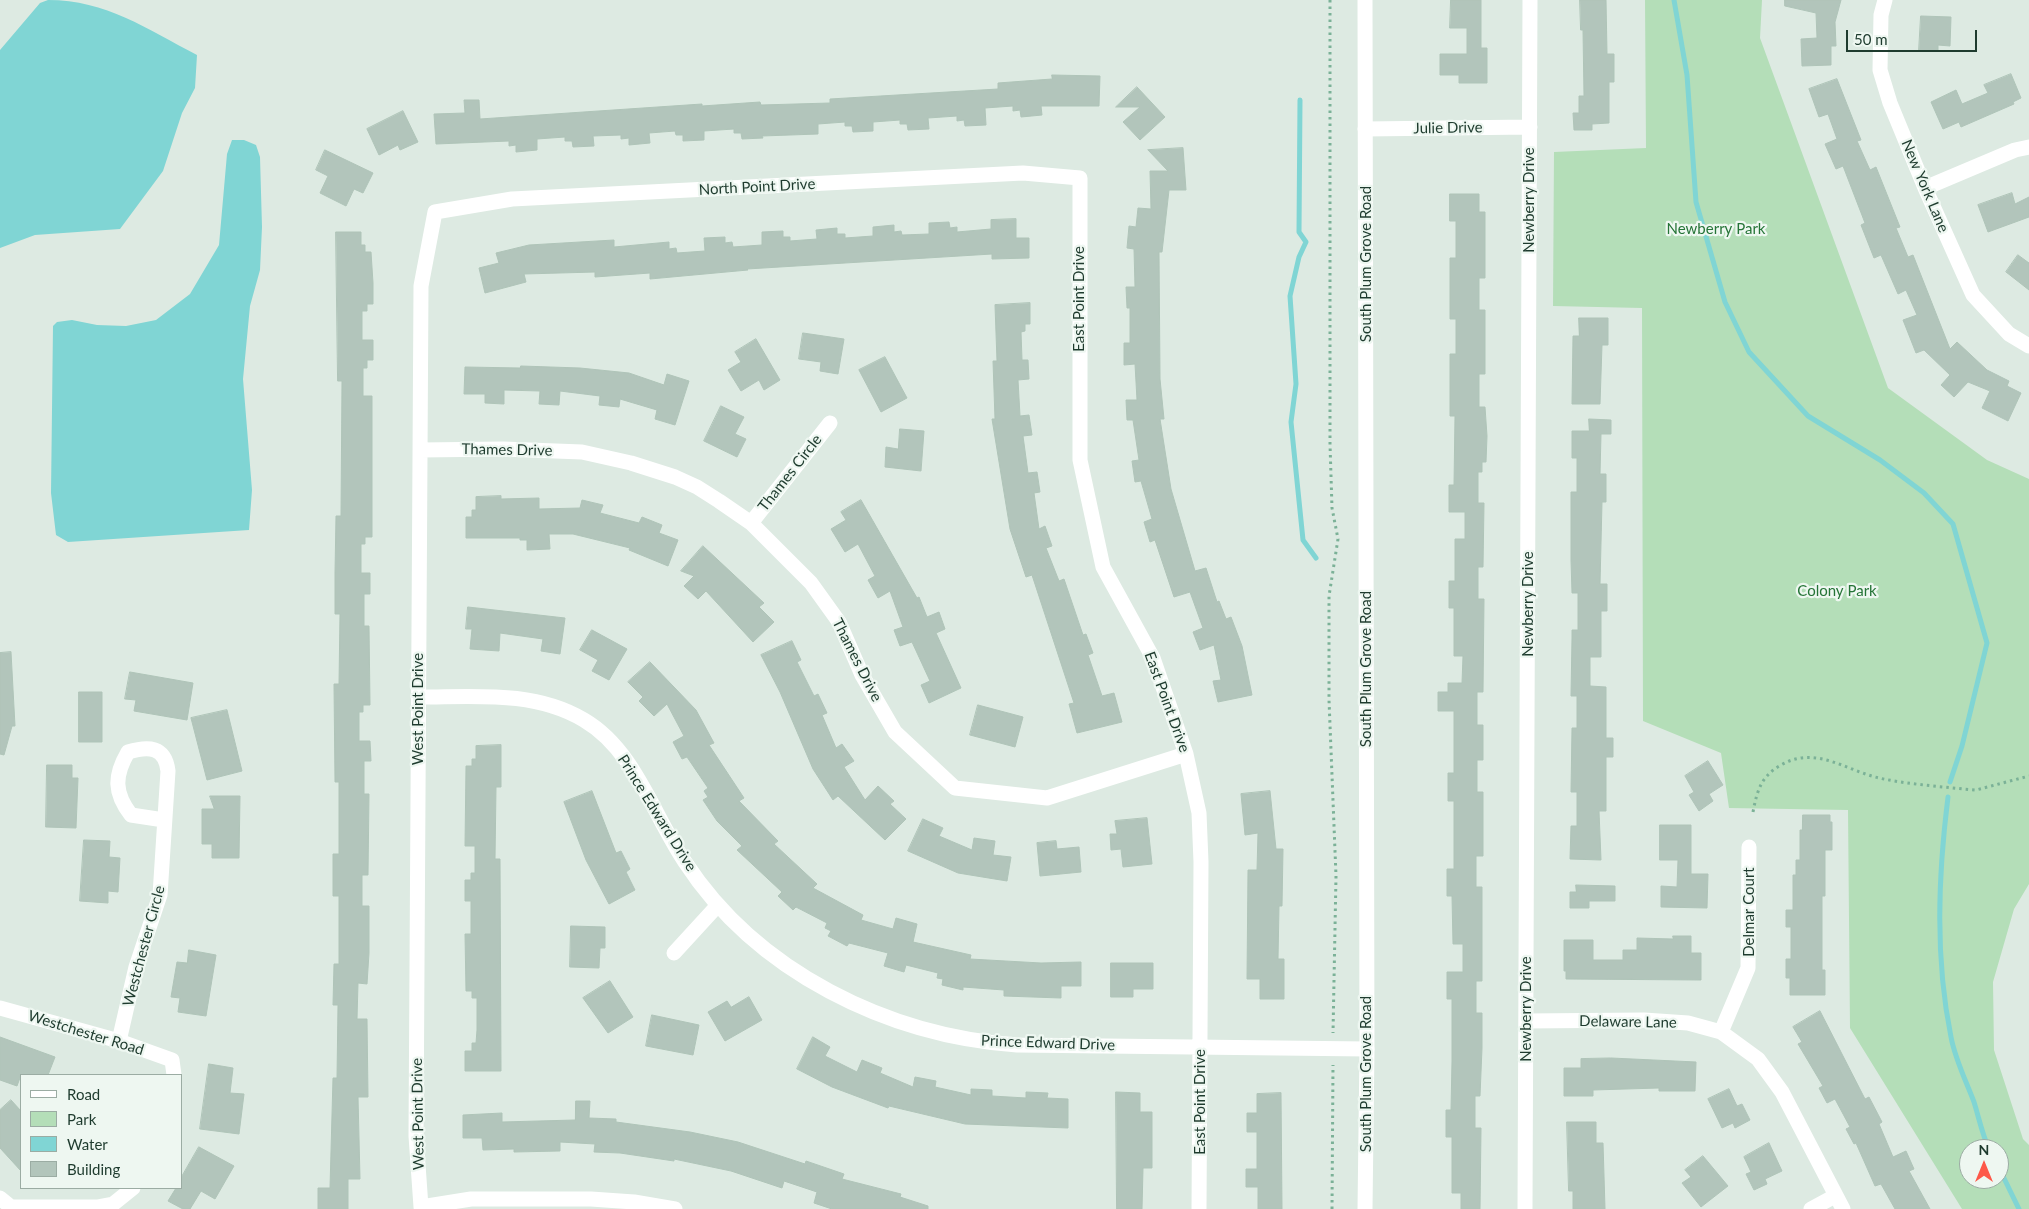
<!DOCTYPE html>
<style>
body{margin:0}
#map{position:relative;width:2029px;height:1209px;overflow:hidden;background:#ddeae2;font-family:Lato,sans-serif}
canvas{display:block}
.legend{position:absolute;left:20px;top:1074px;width:162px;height:115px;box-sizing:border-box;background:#eef7f1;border:1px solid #9baca3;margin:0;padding:6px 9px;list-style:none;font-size:15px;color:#1e3b2e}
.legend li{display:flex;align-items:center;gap:10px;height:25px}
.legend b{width:25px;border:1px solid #9baca3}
.north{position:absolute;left:1959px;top:1139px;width:50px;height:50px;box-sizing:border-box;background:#eef7f1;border:1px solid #9baca3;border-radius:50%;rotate:0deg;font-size:14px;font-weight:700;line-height:20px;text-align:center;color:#1e3b2e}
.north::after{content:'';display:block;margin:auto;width:18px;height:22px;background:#fd5849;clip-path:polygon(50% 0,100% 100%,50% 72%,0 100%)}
.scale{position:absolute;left:1846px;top:30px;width:131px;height:22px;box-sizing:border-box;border:2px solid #1e3b2e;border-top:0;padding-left:6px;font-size:15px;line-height:18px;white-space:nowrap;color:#1e3b2e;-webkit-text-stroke:4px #eef7f1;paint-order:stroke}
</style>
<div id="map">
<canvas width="2029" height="1209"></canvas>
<ul class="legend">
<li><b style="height:6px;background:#fff"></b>Road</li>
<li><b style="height:14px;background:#b4deb8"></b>Park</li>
<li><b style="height:14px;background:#80d5d4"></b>Water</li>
<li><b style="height:14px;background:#b2c5bb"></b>Building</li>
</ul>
<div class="north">N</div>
<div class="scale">50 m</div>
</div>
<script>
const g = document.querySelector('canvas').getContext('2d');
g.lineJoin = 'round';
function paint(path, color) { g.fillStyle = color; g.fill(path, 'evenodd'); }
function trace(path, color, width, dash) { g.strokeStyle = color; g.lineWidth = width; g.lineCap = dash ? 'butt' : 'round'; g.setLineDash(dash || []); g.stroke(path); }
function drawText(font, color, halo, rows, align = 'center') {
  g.font = font + ' Lato,sans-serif'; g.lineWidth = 4.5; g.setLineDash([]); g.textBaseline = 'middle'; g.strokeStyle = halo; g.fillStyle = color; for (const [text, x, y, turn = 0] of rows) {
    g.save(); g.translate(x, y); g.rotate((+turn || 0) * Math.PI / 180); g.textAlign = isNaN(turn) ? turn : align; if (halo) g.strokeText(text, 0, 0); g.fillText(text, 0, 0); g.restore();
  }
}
paint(new Path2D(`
 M1645,0h117l-2,38 128,350 99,72 42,19v405l-15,25 -21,73 1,68 29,89 6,6v64h-67l-112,-181 -2,-218 -119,-2 -8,-55 -78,-32 -1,-413 -89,-2 1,-154 92,-4zM1969,1149h30v30h-30z`), '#b4deb8');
paint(new Path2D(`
 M48,0c58,0 99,29 149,55l-2,33 -13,25 -19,58 -43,58 -85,6 -35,13v-198l40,-47z
 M232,140h12l12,5 4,12 2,70 -2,43 -10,36 -7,73 9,111 -3,40 -181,12 -12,-7 -5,-42 2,-167 4,-4 15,-2 25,5 29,1 30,-6 34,-26 29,-49 8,-91z`), '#80d5d4');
trace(new Path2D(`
 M1674,0l13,75 9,127 29,100 24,50 59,64 72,44 44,33 29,31 34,119 -25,103 -12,36
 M1300,100l-1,132 7,10 -7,15 -9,39 6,88 -5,38 12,118 13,18
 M1948,797c-10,80 -13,161 3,240 4,22 15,44 23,65 5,16 8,32 15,47
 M1999,1168l20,41`), '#80d5d4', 5);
const building = new Path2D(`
 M1451,0h30v48h6v35h-28v-8h-19v-21h27v-26h-17z
 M1580,0h26l1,54h7v28h-5v41l-17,1v6h-18l-1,-17h6v-17h5l-1,-66h-2z
 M1785,0h56l-6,22 1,24h-5v19l-29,1 -1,-27 16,-1 -1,-25 -31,-7z
 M1921,16l30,1 -1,29 -12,-1v6h-19z
 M2011,74l10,24 -8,4 1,2 -53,23 -2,-5 -16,7 -12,-27 25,-12 6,14 26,-11 -4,-8z
 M1052,75l48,1 -1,30h-58l1,9 -21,2 -1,-7 -7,1v-5l-28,2 1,17 -21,1 -1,-6 -7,1v-5l-29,2 1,11 -21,1 -1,-6h-7v-4l-27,2v9l-20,1 -1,-6h-7v-4l-27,2v10l-56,2 1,2 -21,1 -1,-6h-7v-4l-30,2v9l-21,1v-6h-7l-1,-4 -26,2 1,10 -21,2v-7l-8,1v-4l-28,1 1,10 -21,1 -1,-6h-7v-4l-28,2v11l-21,2v-7l-7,1v-5l-73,3 -2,-30 31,-1 -1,-13h15l1,19 222,-15v2l58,-4 1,3 69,-2v-4l168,-10v-6l54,-4z
 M1837,79l24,61 -4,1 13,29 6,-3 24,60 -4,1 12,29 5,-2 37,94 7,-7 30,28 22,11 -2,5 14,7 -13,28 -26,-13 8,-17 -22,-9 -14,15 -13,-12 9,-10 -26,-25 -8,3 -13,-33 14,-5 -11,-25 -8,4 -17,-39 -7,3 -13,-33 4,-2 -22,-57 -7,3 -11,-25 12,-5 -9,-25 -9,3 -10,-28z
 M1137,87l28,30 -25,23 -17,-18 17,-15h-24z
 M403,111l15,31 -18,8 -2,-5 -19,10 -12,-26z
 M1183,148l3,42h-17l-7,62h-3l1,127 4,40h-4l11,70 24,82 11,-3 11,34 2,-1 7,18 5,-2 11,29 10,49 -34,7 -5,-21 8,-1 -7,-35 -14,5 -7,-18 10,-4 -13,-36 -16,5 -19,-57 -5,2 -6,-20 8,-3 -11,-38 -6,1 -3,-21 7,-1 -6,-40h-6l-1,-20h11l-2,-36 -11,1v-22h6v-35h-3l-1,-21h9l-1,-38 -7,-1 2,-22 7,1 2,-19 13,1 -1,-38h18l-20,-21z
 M325,150l48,23 -10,20 -9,-4 -8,17 -26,-13 8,-17 -12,-6z
 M2012,193l3,11 14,-7v20l-41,15 -10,-27z
 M1450,194h29v18h6v66h-6v32h6v64h-6v33h6l2,29 -1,26h-4v10h-4v31h6l-1,64h-5v32h6l-1,93h-6v33h6v35h-6v32h6v64h-7v31h6v94h-6v32h6v35l-2,48h-5v32h6l-1,81h-19v-16h-9v-56h-6v-27h5l1,-49v-62h-5v-27h16v-28h-10l-1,-48h-5v-27h7v-68h-6v-28h6v-62h-16v-19h10v-9h14l1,-27h-9v-48h-5v-27h6v-42h10v-27h-16v-27h5l1,-69h-5v-62h6v-35h-6v-61h6v-37h-6z
 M1016,219v19h13v20l-37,1v-5l-245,15 1,1 -98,9v-6l-55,4v-5l-71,2 2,8 -41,11 -6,-25 20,-5 -3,-10 33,-8 85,-5v7l55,-5v7l7,-1 1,5 28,-2 -1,-13 21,-1v6l7,-1 1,5 29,-2v-13l21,-1v6h7v4l27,-2 -1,-9 21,-2v6h8v4l28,-2v-9l21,-2v7l7,-1 1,4 27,-1v-11l20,-1 1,6 7,-1v5l34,-3v-9z
 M336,232h25v13h4v7h6l2,31v21h-6v7h-5v29h11v20h-6v8h-4v28h9v141h-7v7h-4v29h9v21h-6v32h5l1,79h-7v7h-4v29h11l1,20h-7v33h5l-1,81h-6v31h7v47l-2,31 -9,-1 -1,36h10l1,78h-10l2,82h-12v30h-30v-21h12l3,-110h4l1,-73h-5l1,-41h5v-68h-6v-42h6v-72h-4l-1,-98h5l1,-70h-5v-41l1,-57h5l1,-135h-4z
 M2018,255l11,8v27l-23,-18z
 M1030,303v21h-5v7l-4,1 1,28h6l1,19 -11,1 2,36 9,-1 3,20 -9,1 5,37 9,-1 3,20 -6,1 5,36 6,-3 7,20 -6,2 13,33 5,-2 19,56 3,-1 7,19 -5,2 14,41 12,-3 8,29 -45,11 -8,-29 5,-1 -42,-128 -6,2 -16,-48 -18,-110h3l-2,-58h4l-2,-56z
 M1579,318h29v27h-6l-2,59h-28l1,-68h6z
 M803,333l41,6 -6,35 -18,-3 1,-9 -22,-3z
 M756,339l24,41 -16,10 -5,-10 -18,11 -13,-21 13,-8 -6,-10z
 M885,357l22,41 -26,14 -22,-42z
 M521,366l59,2 49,5 35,12 3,-11 22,7 -14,44 -20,-6 2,-9 -37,-11 -1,8 -20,-2 1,-9 -40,-5 -1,14 -20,-1 1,-13 -36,-1v14l-19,-1v-9h-21l1,-27 55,1z
 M721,406l23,11 -9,17 11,5 -9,18 -33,-16z
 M1589,419l22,1v14h-10l-1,40h6v28h-4l-2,82h7v27h-6v46h-11v29l16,1v51h7v19h-7v54h-7l2,49 -31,-1 1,-33h6v-34h-6l1,-64h5v-32h-6l1,-58v-8h6v-37h-6l-1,-33v-68h6v-34h-5v-27h17z
 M900,429l24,2 -3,40 -36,-4 1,-20 12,2z
 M501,496v3l38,-1v11l41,-1 2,-8 21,5 -3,8 39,10 3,-6 20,8 -3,8 19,7 -10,26 -39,-16 1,-2 -57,-14h-24l1,15 -23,1v-10h-7v-2h-54v-21h6v-7h4v-13z
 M861,500l56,98 2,-1 8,20 12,-5 6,17 -9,4 25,55 -32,15 -8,-18 9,-4 -18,-39 -12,4 -6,-16 9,-3 -13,-36 -12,7 -10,-18 7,-4 -17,-32 -13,8 -14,-23 15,-9 -5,-8z
 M703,546l61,57 -5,4 15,15 -21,20 -47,-51 -8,8 -14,-13 10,-10 -13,-5z
 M468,607l97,11 -5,36 -19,-3 2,-12 -43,-6 -1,18 -29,-2 2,-20h-6z
 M592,630l35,19 -18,31 -17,-9 6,-11 -18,-10z
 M792,641l9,19 -4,2 17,34 4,-2 9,19 -5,2 14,33 6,-4 12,17 -10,6 21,33 13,-14 16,15 -4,3 16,15 -21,21 -47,-44 -5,4 -20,-31 -33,-77 -19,-37z
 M11,652l4,74h-3l-8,29 -4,-1v-101z
 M650,662l46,48 18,33 -5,2 35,53 -5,3 39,40 -4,3 43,40 -4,4 50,27 -2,5 32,9 3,-11 21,6 -4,18 58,13 -1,4 71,4 40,-1v24h-20v12l-57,-2v-6l-41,-3v3l-21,-5 1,-6 -6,-1 1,-5 -32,-8 -2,7 -20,-6 4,-13 -39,-10 -2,3 -19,-10 3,-5 -6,-3 2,-5 -31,-16 -3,3 -15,-14 4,-4 -45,-42 5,-4 -25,-25 -14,-21 5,-3 -4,-6 4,-3 -21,-31 -5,2 -9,-17 11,-6 -17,-32 -13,12 -15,-15 4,-4 -15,-15z
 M130,672l63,11 -6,37 -53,-9 2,-11 -11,-1z
 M79,692h23v50h-23z
 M978,705l45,12 -8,30 -45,-12z
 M227,710l15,61 -35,9 -16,-62z
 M501,745v42h-5l-1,72h5l1,212h-36v-20h7v-8h4l1,-13v-32h-5v-7h-6l-1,-57h6v-33h-6v-21h6v-7h4v-27h-10l1,-80h6v-7h4v-13z
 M1708,761l15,24 -14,9 4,7 -14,10 -10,-16 5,-3 -9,-16z
 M47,765h25v13h6l-2,50 -30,-1z
 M592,791l24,62 5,-2 9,18 -4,3 9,18 -26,14 -23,-44 -22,-58z
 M1270,791l6,58h7l-1,57h-3l-1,53h6v40h-24v-20h-13l1,-109h9l1,-37 -13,2 -4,-41z
 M210,796h30l-1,62h-27v-14h-10v-35h12z
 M1803,815h27v7h2v28h-7v46h-3v74h3v25h-35v-17h-4v-19h5v-32h-5v-17h7v-35h3v-15h4v-30h2z
 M1147,818l5,46 -29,3 -2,-18 -10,1 -1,-16h7l-2,-13z
 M923,819l20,9 -4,8 33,14 2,-12 21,3 -2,14 18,2 -4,24 -49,-8 -50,-22z
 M1660,825h31v49h17l-1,34 -46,-1v-21l16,1 1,-27h-18z
 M84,840l26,1 -1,16 11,1 -2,34 -10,-1v12l-28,-2z
 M1056,841l1,8 22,-2 2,25 -41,4 -3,-33z
 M1576,885l39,1v15h-26v7h-19v-16h6z
 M571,926l34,1v21h-5l-1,20 -29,-1z
 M1673,936h18v17h10v27l-135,-1v-8h-2v-31h29v20h30v-10h14v-12l36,1z
 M189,950l27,5 -10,61 -28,-4 2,-14 -9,-1 6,-35 10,1z
 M1111,963h42v26h-20v8h-22z
 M610,981l23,36 -25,16 -25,-35z
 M749,997l13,23 -37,21 -17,-29 19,-11 4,6z
 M1820,1011l45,88 4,-2 13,25 -3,2 14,33 13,-6 8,18 -5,2 21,38h-35l-14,-25 -6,2 -19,-43 -2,1 -8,-15 4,-2 -15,-28 -8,4 -8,-15 4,-2 -25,-42 4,-2 -9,-15z
 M652,1015l47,10 -6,30 -47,-9z
 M0,1037l55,20 -7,18h-27l-4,11 -17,-6z
 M813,1037l17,10 -5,9 32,16 5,-12 20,8 -2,5 33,14 2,-10 21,4 -1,6 36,8v-6l21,1v6l34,2v-6l22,1 -1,5 21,1v29l-103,-4 -76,-18 -1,2 -56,-21 -35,-18z
 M1611,1058l85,4 -1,29h-36v-3l-66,2v6h-29v-28h17v-9z
 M209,1064l24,4 -3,25 14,1 -5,40 -39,-5z
 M1729,1089l8,17 5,-2 8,16 -15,8 -2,-5 -11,5 -14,-29z
 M1116,1092l24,1v19h12v56h-9l-1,41h-25z
 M1281,1093l1,116h-24v-22h-12v-18h11v-37h-10v-19h10v-19z
 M11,1100l10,11v60l-21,-23v-38z
 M576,1101h14l-1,17 27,1v3l74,10 48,10 67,22 1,-3 38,13 -2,5 59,15 -1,3 28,9v3h-96l-18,-6 3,-11 -33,-11 -2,7 -51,-17 -57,-12v2l-54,-8 -26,-1 1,-8 -35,-2v9l-46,1v-3l-31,1 -1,-12h-19v-23l39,-2v9l73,-2z
 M1567,1122h29v21h7l2,66h-32v-18h-4z
 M1769,1143l13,28 -17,8 2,5 -13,6 -8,-16 5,-2 -7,-15z
 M199,1147l35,19 -19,33 -14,-8 -11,18h-7l-15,-8 8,-13h5v-10z
 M1703,1156l25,30 -27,21 -19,-24 9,-6 -6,-7z`);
paint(building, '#b2c5bb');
trace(building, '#afc4b8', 1);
trace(new Path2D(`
 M1330,0v444l2,64 6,31 -9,57v104l7,176 -3,157
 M1753,812c4,-21 8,-36 28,-47 34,-20 64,5 98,13 27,6 56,8 84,11l13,1 53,-14
 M1332,1209l1,-144`), '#7bb197', 3, [2.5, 4]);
trace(new Path2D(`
 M1885,0l-4,15 -1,55 10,33 35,85 48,107 36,39 20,12
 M1365,129l165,-2
 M1925,188l90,-38 14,-3
 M420,450l83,-1 79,3 49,11 44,14 22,10 22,14 32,22 60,60 28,39 23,53 33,57 60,56 92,10 139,-44
 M751,523l79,-100
 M418,697c56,0 116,-7 166,23 51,30 69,95 101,142 72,110 203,174 332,183l350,4
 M674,953l44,-48
 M0,1008l119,33 53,19 2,15
 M1526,1021l118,-1 44,3 33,9 37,27 24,33 61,117
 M1721,1032l27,-64 1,-121
 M119,1041l17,-74 24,-72 8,-124c-3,-25 -20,-25 -40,-19 -14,24 -14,41 3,63l33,5
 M0,1198l11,9h86l16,-3 20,-16
 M675,1209l-41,-7 -43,-3h-120l-50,8 -5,-71 5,-850 14,-74 77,-13 511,-26 57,5v282l23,107 50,91 33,96 13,59 2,49 -2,347
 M1525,1209l5,-1209
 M1811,1209l24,-13`), '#fff', 15);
trace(new Path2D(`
 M1365,1209l2,-160 -2,-1049`), '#fff', 15);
drawText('15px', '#1e3b2e', '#eef7f1', [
 ["Julie Drive",1448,128,-1],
 ["New York Lane",1925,186,67],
 ["North Point Drive",757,187,-3],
 ["Newberry Drive",1529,200,-90],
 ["South Plum Grove Road",1366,264,-90],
 ["East Point Drive",1079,299,-90],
 ["Thames Drive",507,450,1],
 ["Thames Circle",790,473,-52],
 ["Newberry Drive",1528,604,-90],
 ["Thames Drive",857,660,63],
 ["South Plum Grove Road",1366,669,-90],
 ["East Point Drive",1167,702,70],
 ["West Point Drive",418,709,-90],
 ["Prince Edward Drive",657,813,58],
 ["Delmar Court",1749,912,-90],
 ["Westchester Circle",144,946,-75],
 ["Newberry Drive",1526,1009,-90],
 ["Delaware Lane",1628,1022,1],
 ["Westchester Road",86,1033,17],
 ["Prince Edward Drive",1048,1043,2],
 ["South Plum Grove Road",1366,1074,-90],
 ["East Point Drive",1200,1102,-90],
 ["West Point Drive",418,1114,-91]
]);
drawText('15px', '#257437', '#eef7f1', [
 ["Newberry Park",1716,229],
 ["Colony Park",1837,591]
]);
</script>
